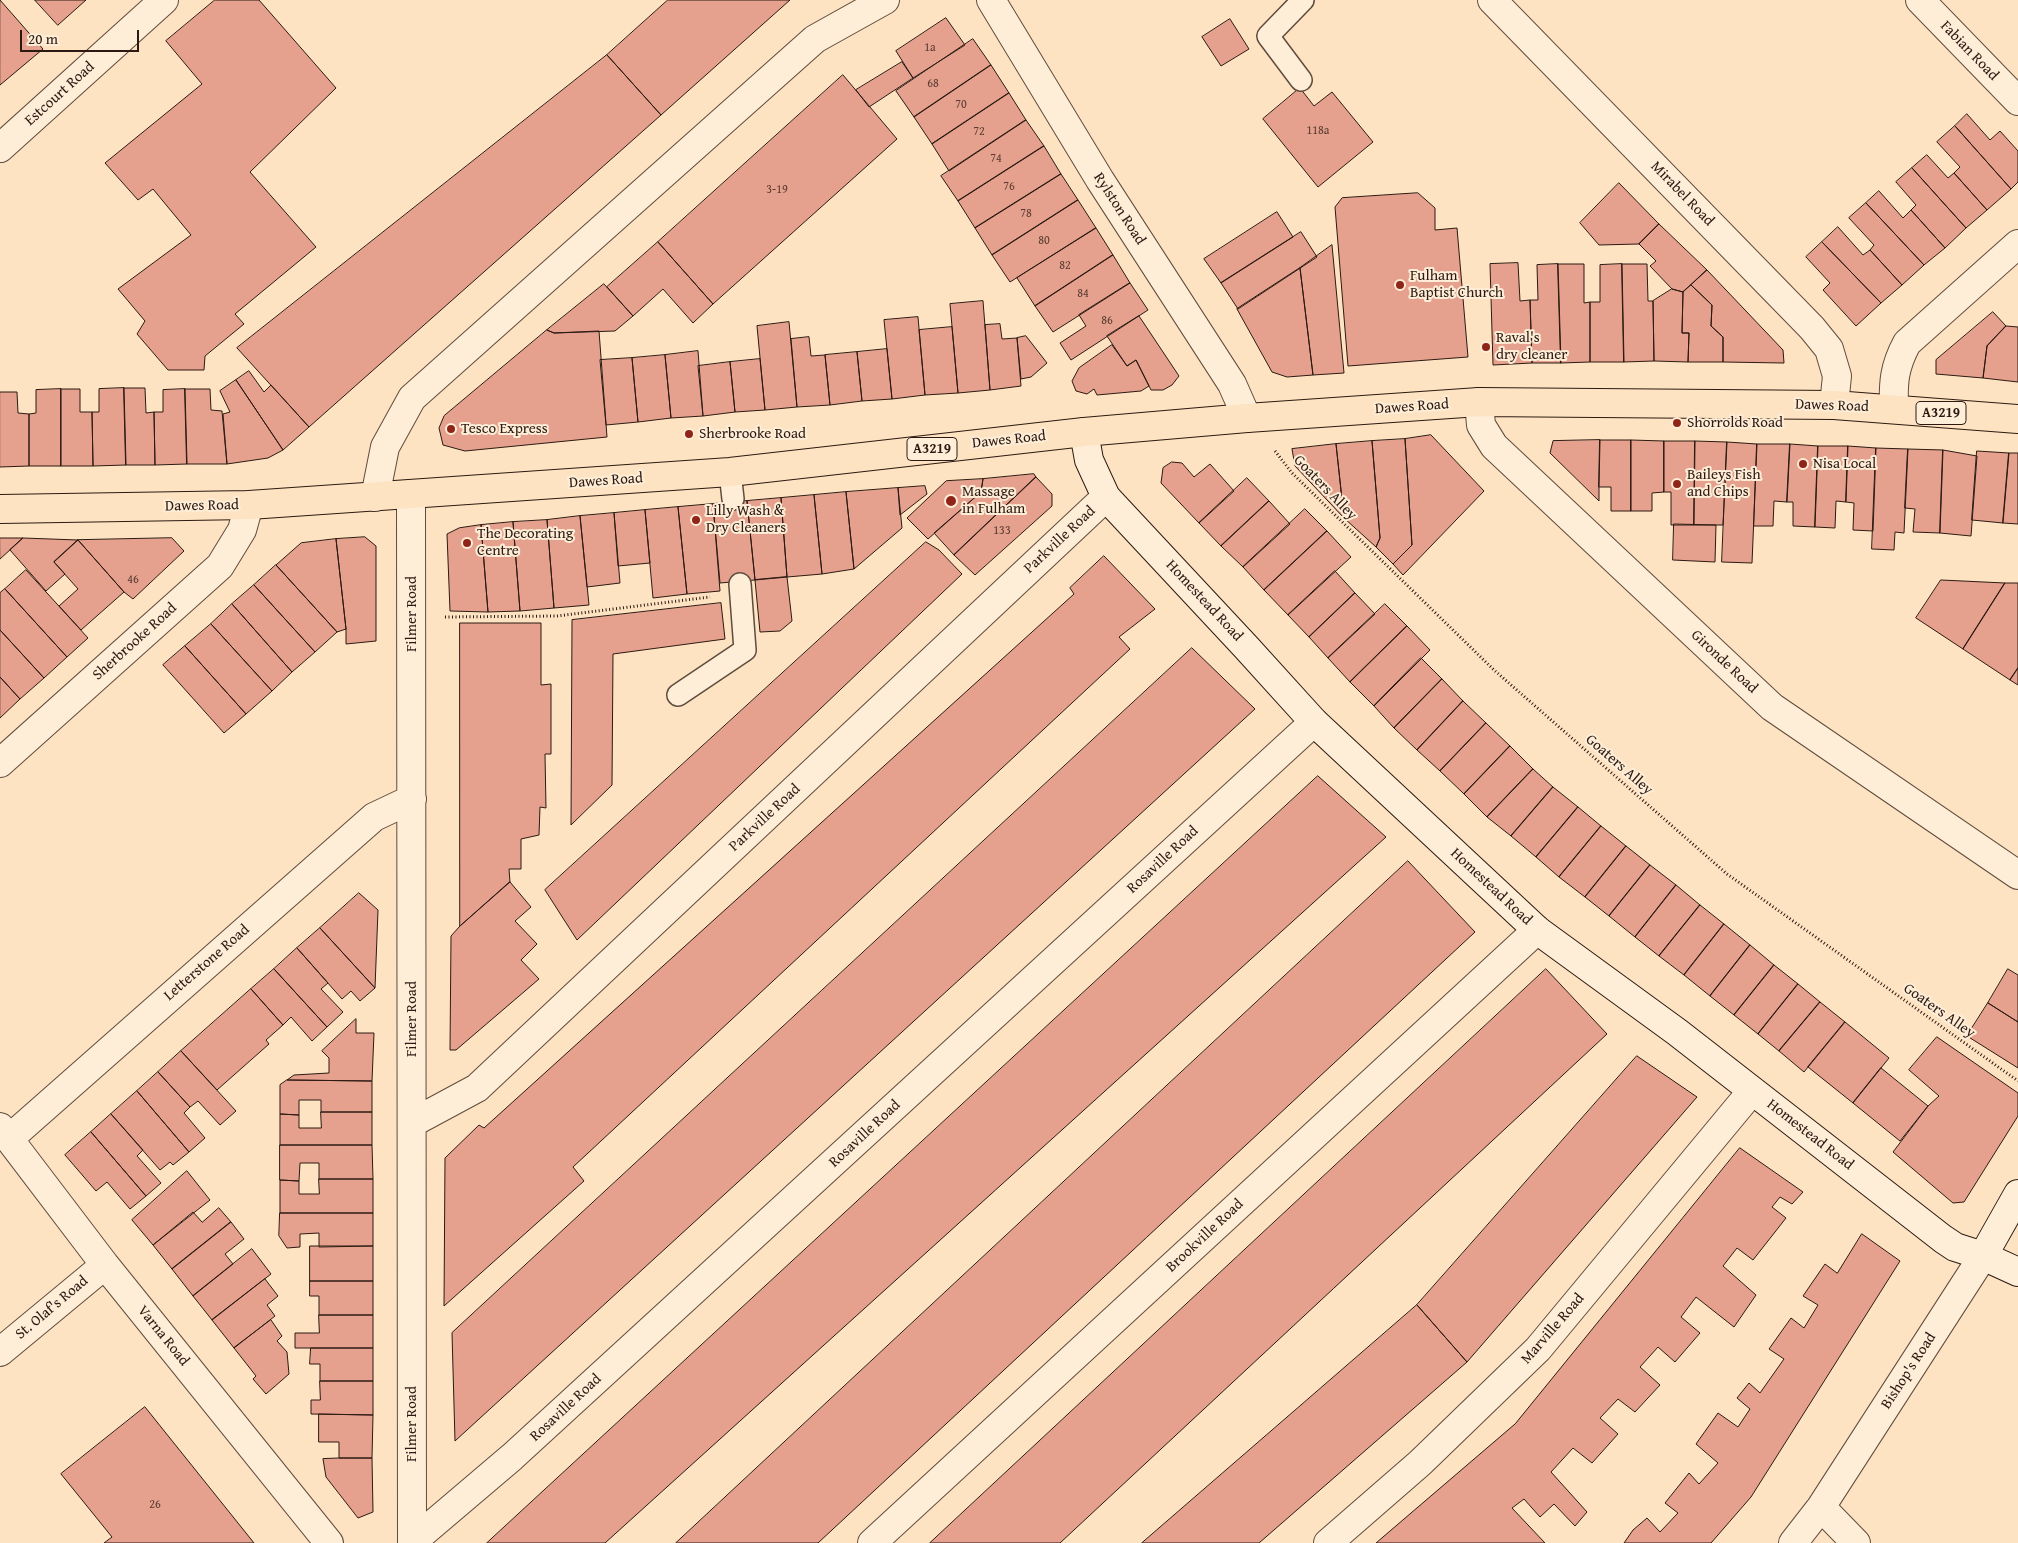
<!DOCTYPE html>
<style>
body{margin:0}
#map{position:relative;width:2018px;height:1543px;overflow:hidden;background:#fde3c1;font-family:"Gentium Book Plus",serif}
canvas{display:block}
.scale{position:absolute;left:20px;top:30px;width:119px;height:22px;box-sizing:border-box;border:2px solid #2c1a12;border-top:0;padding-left:6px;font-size:15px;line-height:18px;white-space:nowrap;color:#2c1a12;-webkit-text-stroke:4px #feedd7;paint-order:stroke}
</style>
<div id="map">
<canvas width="2018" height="1543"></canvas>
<div class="scale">20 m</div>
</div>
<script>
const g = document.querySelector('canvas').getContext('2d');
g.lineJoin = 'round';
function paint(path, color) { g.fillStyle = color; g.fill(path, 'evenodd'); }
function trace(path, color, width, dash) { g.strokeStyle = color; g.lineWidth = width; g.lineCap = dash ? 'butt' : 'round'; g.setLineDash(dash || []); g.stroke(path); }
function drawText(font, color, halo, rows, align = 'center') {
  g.font = font + ' "Gentium Book Plus",serif'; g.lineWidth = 4; g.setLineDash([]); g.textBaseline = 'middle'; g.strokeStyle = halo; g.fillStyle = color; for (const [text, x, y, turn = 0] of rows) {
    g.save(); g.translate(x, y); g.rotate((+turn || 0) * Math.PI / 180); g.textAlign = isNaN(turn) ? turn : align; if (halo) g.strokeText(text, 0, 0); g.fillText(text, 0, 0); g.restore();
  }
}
const building = new Path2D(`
 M0,0l43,49 -43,36z
 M35,0h51l-28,25z
 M215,0h44l77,88 -86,84 66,75 -81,67 9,10 -39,32 -1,14h-36l-31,-36 8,-13 -27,-32 73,-54 -38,-46 -15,11 -33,-37 97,-79 -36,-43z
 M668,0h122l-129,115 -54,-60z
 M946,18l19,27 -52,33 -17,-27z
 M1230,19l19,30 -28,17 -19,-29z
 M973,39l18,26 -77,52 -18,-26z
 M607,55l54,60 -352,312 -72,-79z
 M902,62l11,16 -44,29 -13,-17z
 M991,65l18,28 -77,51 -18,-27z
 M843,75l54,64 -184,165 -55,-62z
 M1300,88l14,18 18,-14 41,50 -55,45 -55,-68z
 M1009,93l17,27 -77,51 -17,-27z
 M1967,114l23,26 10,-9 18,20v31l-7,7 -56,-63z
 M1026,120l18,26 -86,55 -17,-25z
 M1955,126l56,63 -24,21 -33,-37 6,-6 -23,-25z
 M1044,146l17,28 -86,54 -17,-27z
 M1927,155l21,23 6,-5 33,37 -21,18 -54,-60z
 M1912,168l54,60 -21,20 -34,-38 5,-5 -20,-23z
 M1061,174l17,26 -86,55 -17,-27z
 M1619,183l40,41 -20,20 -40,1 -19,-22z
 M1879,191l24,27 8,-8 34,38 -21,17 -58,-62z
 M1418,193l17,15v22l22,-2 11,129 -120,9 -13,-159 7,-9z
 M1078,200l18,28 -86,54 -18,-27z
 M1866,203l58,62 -22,20 -32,-35 4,-5 -25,-27z
 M1277,212l16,25 -72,46 -17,-24z
 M1659,224l48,46 -24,22 -11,-3 -22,-23 6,-5 -17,-17z
 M1838,227l25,28 7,-5 32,35 -21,18 -59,-61z
 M1096,228l17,27 -78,51 -18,-28z
 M1301,232l16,25 -79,52 -17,-26z
 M658,242l55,62 -20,19 -30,-34 -30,27 -26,-29z
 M1822,242l59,61 -25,23 -33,-36 7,-7 -24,-26z
 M1332,245l12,128 -31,2 -13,-107z
 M1113,255l17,28 -77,49 -18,-26z
 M1518,263l2,38 10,-1 2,63 -39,2 -3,-101z
 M1558,264h26v39l6,-1v60l-29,1z
 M1558,264l3,99h-29l-2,-63h8l-1,-35z
 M1622,264h25l1,37h5l1,60 -30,1z
 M1622,264l2,98h-34v-60h10v-37z
 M1300,268l13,107 -26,2 -15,-5 -35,-63z
 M1707,270l76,80 1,13 -61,-1v-25l-12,-11 1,-21 -21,-20z
 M1130,283l18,27 -77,50 -11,-17 26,-17 -7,-11z
 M604,284l29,32 -18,15 -61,2 -7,-3z
 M1691,285l21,20 -1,21 12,11v25h-35l1,-29h-7l1,-41z
 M1672,289l11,3 -1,41h7l-1,29 -34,-1 -1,-60z
 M983,301l7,89 -32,3 -8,-89z
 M1993,312l13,14 -19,20 -4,32 -47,-4v-14z
 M1139,316l40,60 -7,9 -9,5h-12l-15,-30 -9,6 -20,-30z
 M918,317l7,78 -33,4 -8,-79z
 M789,322l8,85 -32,3 -8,-84z
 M1000,324l2,15 15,-1 4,48 -31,4 -5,-65z
 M2006,326l12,1v55l-35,-4 4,-32z
 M952,327l6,66 -33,2 -6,-65z
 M547,330l7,3 45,-2 8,106 -142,14 -22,-6 -4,-17 5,-12z
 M1026,336l21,27 -16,14 -10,2 -4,-41z
 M809,337l2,19 14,-1 5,50 -33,2 -6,-68z
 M1112,345l15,21 9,-6 13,26 -8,5 -44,4 -3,-6 -7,5 -11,-3 -4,-10 7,-13z
 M887,349l5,50 -30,2 -5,-49z
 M698,351l5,65 -32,2 -6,-63z
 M857,352l5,49 -32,4 -5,-50z
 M665,355l6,63 -33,4 -6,-64z
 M632,358l6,64 -32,3 -6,-65z
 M760,359l5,51 -30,2 -5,-50z
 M730,362l5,50 -32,4 -5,-50z
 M249,371l15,21 7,-7 38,42 -26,23 -47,-70z
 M236,380l47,70 -15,8 -41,6 -4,-50 7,-2 -10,-21z
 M124,388l2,77 -33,1 -1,-54h7v-23z
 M124,388h21l1,25 8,-1 1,53h-29z
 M61,389v77h-32v-52l7,-1v-23z
 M61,389h19v23h12l1,54h-32z
 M185,389l2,75 -32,1 -1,-53h9v-22z
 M185,389h25l1,21 11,1 5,53h-40z
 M0,392h17l1,21 11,1v52l-29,1z
 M1431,435l53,56 -81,84 -10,-11 19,-19 -7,-106z
 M1405,439l7,106 -19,19 -17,-17 4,-9 -8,-97z
 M1600,440l-1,47v14l-49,-48 3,-12z
 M1600,440h31v71h-20v-24h-12z
 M1631,440l33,1v51l-12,1v18h-21z
 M1372,441l8,97 -4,9 -32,-29 -8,-74z
 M1664,441h31l-1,84h-23v-33h-7z
 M1695,441l32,1 -4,83h-29z
 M1727,442l30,2 -5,119 -30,-1z
 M1336,444l8,74 -49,-52 -3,-17z
 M1757,444h33l-3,58 -13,-1 -1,25h-19z
 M1790,444l28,2 -3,81 -22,-1v-24h-6z
 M1818,446h30l-2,56 -10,-1 -1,27 -20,-1z
 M1848,446l28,2 -3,83 -20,-1 1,-27 -8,-1z
 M1876,448l32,1 -4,84 -9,-1 -1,18 -22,-1z
 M1908,449l35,1 -3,83 -27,-1 2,-23 -10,-1z
 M1943,450l34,6 -6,80 -31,-3z
 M1977,451l32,2 -6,70 -31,-3z
 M2009,453h9v71l-15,-1z
 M1172,462l10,1 12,14 16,-13 24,27 -35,32 -38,-40 2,-15z
 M1034,474l2,3 -82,78 -20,-22 47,-41 2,-13z
 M1036,477l16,17v12l-77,69 -21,-20z
 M1247,478l22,23 -48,45 -22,-23z
 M983,479l-2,13 -53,47 -21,-21 39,-37z
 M925,486l2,8 -27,21 -2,-27z
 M898,488l4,40 -48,41 -8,-77z
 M846,492l8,77 -32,5 -8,-79z
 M814,495l8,79 -35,3 -6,-79z
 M781,498l6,79 -32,3 -8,-79z
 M747,501l8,79 -35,3 -7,-79z
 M1269,501l21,23 -47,43 -22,-21z
 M713,504l7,87 -33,3 -9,-87z
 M678,507l9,87 -34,4 -8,-88z
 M1305,509l22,22 -63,59 -21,-23z
 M645,510l5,53 -32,3 -4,-53z
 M614,513l6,70 -33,4 -7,-71z
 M580,516l9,89 -35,3 -7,-88z
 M547,520l7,88 -34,3 -7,-89z
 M513,522l7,89 -32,1 -7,-87z
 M1674,524l42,1 -1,37 -42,-2z
 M481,525l7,87 -38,-1 -3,-77 12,-6z
 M1327,531l24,26 -63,58 -24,-25z
 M365,537l11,9v95l-30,3v-15l-10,-90z
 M0,538h23l-23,21z
 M23,538l55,2 -24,22 11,12 -19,17 -36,-41z
 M172,538l12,13 -51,48 -9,-7 -46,-52z
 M336,539l10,90 -9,3 -61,-67 25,-22z
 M78,540l46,52 -43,38 -22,-24 19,-17 -24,-27z
 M926,542l13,8 23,24 -385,366 -32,-50z
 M1104,556l51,53 -36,28 11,12 -557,518 11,14 -140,125 1,-148 34,-33 5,3 590,-534 -4,-6z
 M276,565l61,67 -22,20 -61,-67z
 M26,570l62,68 -21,19 -62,-68z
 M1335,571l20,22 -46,44 -21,-22z
 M787,577l5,44 -12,10 -20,1 -5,-52z
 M1941,580l64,3 -42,66 -47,-31z
 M2005,583h13v85l-8,12 -47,-31z
 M254,585l61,67 -23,20 -60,-68z
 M5,589l62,68 -23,21 -44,-48v-37z
 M1355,593l20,21 -47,44 -19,-21z
 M721,603l4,36 -112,15 -1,131 -41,40 1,-205z
 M232,604l60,68 -20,19 -61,-67z
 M1385,604l22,22 -57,56 -22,-24z
 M460,623h81v62l10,-1v70h-6l1,54 -6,-1 -1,28 -18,4v30h-12l1,13 -50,44z
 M211,624l61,67 -26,23 -61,-68z
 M1407,626l23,24 -56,56 -24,-24z
 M0,630l44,48 -24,21 -20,-22z
 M185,646l61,68 -22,19 -61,-68z
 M1192,648l63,61 -800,732 -3,-108z
 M1421,658l21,21 -48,49 -20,-22z
 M2018,668v17l-8,-5z
 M0,677l20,22 -20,19z
 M1442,679l21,22 -46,49 -23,-22z
 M1463,701l23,22 -46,48 -23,-21z
 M1486,723l24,23 -46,48 -24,-23z
 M1510,746l23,23 -46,48 -23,-23z
 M1533,769l20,18 -42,49 -24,-19z
 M1318,776l68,61 -781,706h-118z
 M1553,787l25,20 -42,50 -25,-21z
 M1578,807l23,19 -42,51 -23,-20z
 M1601,826l25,20 -41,51 -26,-20z
 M1626,846l24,19 -41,51 -24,-19z
 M1408,861l67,71 -657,611h-142z
 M1650,865l26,20 -41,52 -26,-21z
 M510,882l21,25 -16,14 22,23 -16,16 18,19 -83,71h-6l1,-114 9,-10z
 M1676,885l24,20 -41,51 -24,-19z
 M359,893l19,17 -3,78 -55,-60z
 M1700,905l24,19 -40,51 -25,-19z
 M1724,924l26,21 -40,51 -26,-21z
 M320,928l55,60 -15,13 -9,-10 -9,8 -45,-51z
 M1750,945l24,20 -40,50 -24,-19z
 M297,948l31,35 -7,6 22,23 -16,15 -53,-58z
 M1774,965l24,19 -40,50 -24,-19z
 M274,969l53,58 -15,14 -21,-24 -8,8 -32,-36z
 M1546,969l61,65 -547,509h-130z
 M2008,969l10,6v47l-30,-19z
 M1798,984l22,18 -41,49 -21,-17z
 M251,989l32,36 -17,15 3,4 -52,46 -36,-39z
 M1820,1002l25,20 -41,50 -25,-21z
 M1988,1003l30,19v46l-51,-32z
 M356,1019v14h18l-2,48 -85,-1 7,-5 35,-2v-15l-7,-7z
 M1845,1022l44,36 -36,45 -45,-36z
 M1937,1037l81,56v23l-54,86 -11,1 -60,-51 35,-46 11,-10 -30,-26z
 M181,1051l55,60 -16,14 -22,-24 -8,6 -32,-35z
 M1637,1056l60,41 -230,265 -50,-57z
 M1881,1068l47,38 -28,35 -47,-38z
 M158,1072l32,35 -6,6 21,25 -16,14 -52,-61z
 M287,1080l85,1v31h-51v-12h-22v15l-19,-1v-29z
 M137,1091l52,61 -16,13 -3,-3 -10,8 -49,-56z
 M321,1112h51v33h-92v-31l19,1v13h22z
 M111,1114l32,36 -6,6 24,27 -15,13 -55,-64z
 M91,1132l55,64 -16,13 -23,-27 -11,9 -31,-36z
 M280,1145h92l1,34h-54v-16h-19l-1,18 -19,-1z
 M1740,1148l63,44 -11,12 -12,-7 -8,10 14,11 -33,42 -16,-12 -14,18 33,29 -22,32 -38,-30 -15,20 19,16 -25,29 -17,-15 -18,20 20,18 -25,27 -17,-13 -18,19 18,16 -26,29 -19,-15 -22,24 36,40 -12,14 -21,-22 -14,13 -16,-18 -12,9 33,35h-169l139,-119z
 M187,1171l23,29 -57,45 -21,-25z
 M319,1179h54v34h-93v-33l19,1v13h20z
 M219,1208l12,14 -59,47 -19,-24 40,-33 9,10z
 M280,1213h93v33l-54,1v-14l-19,1v13l-13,1 -8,-12z
 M231,1222l13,17 -19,15 8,10 -40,32 -21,-27z
 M1862,1234l38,27 -149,236 -40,46h-87l9,-13 14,-12 13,14 18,-19 -13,-10 24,-30 10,11 19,-21 -22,-19 22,-31 20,14 12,-18 -13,-11 12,-15 11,10 24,-34 -15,-10 22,-31 13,10 14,-23 -15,-9 22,-32 12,9z
 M310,1246h63v35h-63z
 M252,1249l19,25 -59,46 -19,-24z
 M265,1279l13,17 -11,9 8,11 -41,32 -22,-28z
 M310,1281h63v34h-54v-19h-9z
 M1417,1305l50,57 -208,181h-117z
 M319,1315h54v33h-78v-15h24z
 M271,1320l11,16 -5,5 10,11 2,22 -23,20 -13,-15 3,-3 -22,-28z
 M311,1348h62v33h-53v-17h-10z
 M320,1381h53v34l-62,-1v-14h9z
 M145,1407l109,136h-150l8,-6 -51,-63z
 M319,1414l54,1 -1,43h-33v-16h-20z
 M339,1458h33l1,54 -15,6 -32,-41 -3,-18z`);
paint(building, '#e5a18e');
trace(building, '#2c1a12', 1);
const lane = new Path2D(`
 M1301,80l-33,-44 35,-36
 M730,472l3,27
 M678,695l67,-45 -5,-66`);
const street = new Path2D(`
 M991,0l109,180 132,204 15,34
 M1492,0l320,328 17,21 8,27 -3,29
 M1920,0l98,101
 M0,148l164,-148
 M1479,402l2,23 13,21 278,261 246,168
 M1894,409c-1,-26 0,-42 13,-66l111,-99
 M411,494l1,1049
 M375,497l10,-50 27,-49 403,-359 70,-39
 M0,763l220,-197 22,-36 7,-25
 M412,1123l65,-35 629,-591
 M0,1127l105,138 224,278
 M10,1138l364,-321 38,-18
 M0,1352l105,-87
 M1821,1507l35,36
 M412,1542l100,-85 802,-735
 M872,1543l665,-613
 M1328,1543l92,-80 118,-114 214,-258
 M1793,1543l28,-36 162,-251`);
const secondary = new Path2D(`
 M1084,432l5,28 17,37 140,150 68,75 223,208 140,102 266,207 12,8 28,9 35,16
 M1983,1256l35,-62`);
const primary = new Path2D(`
 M0,509l249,-4 481,-33 354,-40 163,-14 232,-16 355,3 184,14`);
trace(lane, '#604c3e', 24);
trace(street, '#604c3e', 30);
trace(secondary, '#2c1a12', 30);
trace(primary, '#2c1a12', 30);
trace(new Path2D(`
 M1275,451l17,22 202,197 233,204 291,207
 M445,617l112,-1 153,-19`), '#2c1a12', 3, [1, 2.5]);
trace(lane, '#feedd7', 21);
trace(street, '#feedd7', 28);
trace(secondary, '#feedd7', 28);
trace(primary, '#fde3c1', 28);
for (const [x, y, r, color] of [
 [1400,285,5,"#8f2418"],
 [1486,347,5,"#8f2418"],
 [1677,423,5,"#8f2418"],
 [451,429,5,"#8f2418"],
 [689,434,5,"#8f2418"],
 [1803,464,5,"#8f2418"],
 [1677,484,5,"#8f2418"],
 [951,501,6,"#8f2418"],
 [696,520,5,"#8f2418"],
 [467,543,5,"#8f2418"]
]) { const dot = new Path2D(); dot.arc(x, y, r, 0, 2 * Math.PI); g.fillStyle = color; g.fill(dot); trace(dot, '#feedd7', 2); }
drawText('12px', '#5a3c31', null, [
 ["1a",930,48],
 ["68",933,84],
 ["70",961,105],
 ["118a",1318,131],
 ["72",979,132],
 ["74",996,159],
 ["76",1009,187],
 ["3-19",777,190],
 ["78",1026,214],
 ["80",1044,241],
 ["82",1065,266],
 ["84",1083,294],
 ["86",1107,321],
 ["133",1002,531],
 ["46",133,580],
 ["26",155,1505]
]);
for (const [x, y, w] of [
 [1941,413,50],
 [932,449,50]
]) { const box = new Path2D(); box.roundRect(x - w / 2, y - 11.5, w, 23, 4); g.fillStyle = '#feedd7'; g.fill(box); trace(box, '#2c1a12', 1); }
drawText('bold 14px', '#2c1a12', null, [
 ["A3219",1941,413],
 ["A3219",932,449]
]);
drawText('15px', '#2c1a12', '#feedd7', [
 ["Fabian Road",1969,51,46],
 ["Estcourt Road",60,94,-42],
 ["Mirabel Road",1682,194,46],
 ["Rylston Road",1119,209,57],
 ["Dawes Road",1832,406,2],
 ["Dawes Road",1412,407,-4],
 ["Dawes Road",1009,440,-6],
 ["Dawes Road",606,481,-4],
 ["Goaters Alley",1325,488,46],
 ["Dawes Road",202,506,-1],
 ["Parkville Road",1060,540,-43],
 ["Homestead Road",1204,601,47],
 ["Filmer Road",412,614,-90],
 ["Sherbrooke Road",135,642,-42],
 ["Gironde Road",1724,662,43],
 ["Goaters Alley",1619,765,41],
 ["Parkville Road",765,818,-43],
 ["Rosaville Road",1163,860,-43],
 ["Homestead Road",1491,887,43],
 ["Letterstone Road",207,963,-41],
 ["Goaters Alley",1939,1011,35],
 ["Filmer Road",412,1019,-90],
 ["Rosaville Road",865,1134,-43],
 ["Homestead Road",1810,1135,38],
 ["Brookville Road",1205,1236,-43],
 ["St. Olaf's Road",52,1308,-40],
 ["Marville Road",1553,1329,-49],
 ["Varna Road",163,1336,51],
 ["Bishop's Road",1909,1371,-57],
 ["Rosaville Road",566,1408,-43],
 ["Filmer Road",412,1424,-90]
]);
drawText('15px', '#2c1a12', '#feedd7', [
 ["Fulham",1410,276],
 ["Baptist Church",1410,293],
 ["Raval's",1496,338],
 ["dry cleaner",1496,355],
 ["Shorrolds Road",1687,423],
 ["Tesco Express",461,429],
 ["Sherbrooke Road",699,434],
 ["Nisa Local",1813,464],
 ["Baileys Fish",1687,475],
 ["and Chips",1687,492],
 ["Massage",962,492],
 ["in Fulham",962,509],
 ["Lilly Wash &",706,511],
 ["Dry Cleaners",706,528],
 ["The Decorating",477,534],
 ["Centre",477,551]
], 'left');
</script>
